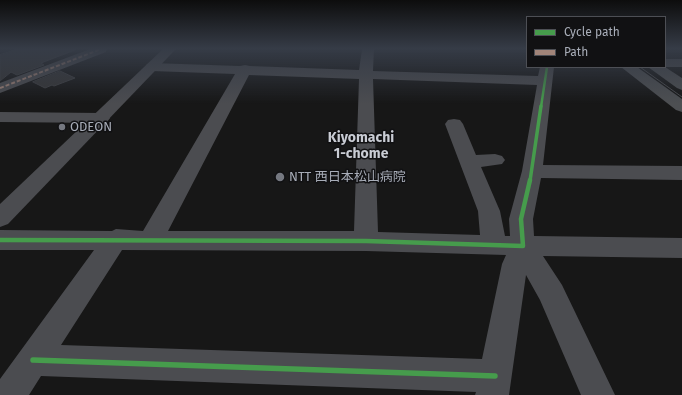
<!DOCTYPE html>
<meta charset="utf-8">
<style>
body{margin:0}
#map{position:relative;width:682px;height:395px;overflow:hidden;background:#171717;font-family:"Fira Sans",sans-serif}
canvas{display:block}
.legend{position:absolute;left:526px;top:16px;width:140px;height:52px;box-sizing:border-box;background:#111113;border:1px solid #4d4f55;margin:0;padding:5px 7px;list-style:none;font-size:12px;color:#a8adb8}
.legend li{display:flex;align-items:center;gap:8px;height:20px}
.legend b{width:20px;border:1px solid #4d4f55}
</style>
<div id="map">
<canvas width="682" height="395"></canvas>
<ul class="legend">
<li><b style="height:5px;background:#469c4c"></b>Cycle path</li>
<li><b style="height:5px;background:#a18479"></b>Path</li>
</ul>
</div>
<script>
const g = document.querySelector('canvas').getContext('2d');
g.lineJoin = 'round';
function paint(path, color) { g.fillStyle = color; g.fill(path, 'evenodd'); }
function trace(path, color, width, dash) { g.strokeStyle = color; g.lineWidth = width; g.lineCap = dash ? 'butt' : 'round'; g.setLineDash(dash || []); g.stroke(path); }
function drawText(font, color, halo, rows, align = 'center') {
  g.font = font + ' "Fira Sans","Noto Sans JP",sans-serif'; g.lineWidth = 3; g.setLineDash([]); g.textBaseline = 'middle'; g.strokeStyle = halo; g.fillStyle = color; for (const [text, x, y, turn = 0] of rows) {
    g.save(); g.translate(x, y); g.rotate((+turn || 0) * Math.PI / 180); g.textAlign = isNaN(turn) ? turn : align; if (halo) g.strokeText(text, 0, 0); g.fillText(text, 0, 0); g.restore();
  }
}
const building = new Path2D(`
 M18,49h57v1l-34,13 3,2 -27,10 -6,-3 -11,9v-26z
 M60,71l15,7 -21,8 -2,-1 -7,3 -12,-6z`);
paint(building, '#353536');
trace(building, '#3f4043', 1);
paint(new Path2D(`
 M90,49h17l-1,3 -106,41v-10z
 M362,49h12l-1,22 165,5 2,-9h14l-11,98 139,1v14l-141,-2 -8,41 1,17 148,2v20l-139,-2 19,29 53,110h-34l-41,-95 -14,-25 -17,120h-34l1,-3 -435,-16 -12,19h-29v-16l94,-129h-94v-20l112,1 4,-2 27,2 92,-157 -83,-3 -5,-1 -2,-3 2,-3 5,-1 88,3 5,-1 5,1 109,4zM249,75l110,4 -5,152h-186zM373,79l164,6 -15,86 -13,48 1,17h-5l-5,-25 -19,-44 21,-3 3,-4 -3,-4 -7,-2 -19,1 -13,-31 -3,-4 -6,-1 -6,1 -3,4 33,87 2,24 -102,-3zM122,250l244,1 140,4 -4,9 -20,95 -421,-14z
 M665,59h17v8h-18z
 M0,112l101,1 6,1 3,4 -3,4 -6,1 -101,-1z`), '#4b4c50');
paint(new Path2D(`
 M163,49h13l-168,175 -8,3v-23z`), '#4b4c50');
paint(new Path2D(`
 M621,67h16l45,32v13l-6,-2z
 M648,67h17l17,11v12l-5,-2z`), '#4d4f52');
trace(new Path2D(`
 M640,67l42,30`), '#4b4c4f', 1);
trace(new Path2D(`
 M0,88l101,-39`), '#a18479', 2, [4, 2]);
trace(new Path2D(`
 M541,107l6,-40`), '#469c4c', 2.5);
trace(new Path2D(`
 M530,181l11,-75`), '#469c4c', 3.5);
trace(new Path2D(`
 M0,240l366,1 157,5 -2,-27 9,-39`), '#469c4c', 4.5);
trace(new Path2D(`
 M33,360l462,16`), '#469c4c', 5.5);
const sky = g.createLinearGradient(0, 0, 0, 104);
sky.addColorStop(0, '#0d0d0d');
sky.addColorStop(0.47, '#363c47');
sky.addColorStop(1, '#363c4700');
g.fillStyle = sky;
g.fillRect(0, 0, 682, 104);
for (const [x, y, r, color] of [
 [62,127,4,"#757880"],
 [280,177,5,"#757880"]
]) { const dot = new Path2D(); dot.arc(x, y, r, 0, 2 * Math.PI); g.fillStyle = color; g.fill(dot); trace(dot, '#111113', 1.5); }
drawText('13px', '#a8adb8', '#111113', [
 ["ODEON",70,127],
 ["NTT 西日本松山病院",289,177]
], 'left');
drawText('bold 14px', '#c9ccd4', '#111113', [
 ["Kiyomachi",361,138],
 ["1-chome",361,154]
]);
</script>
